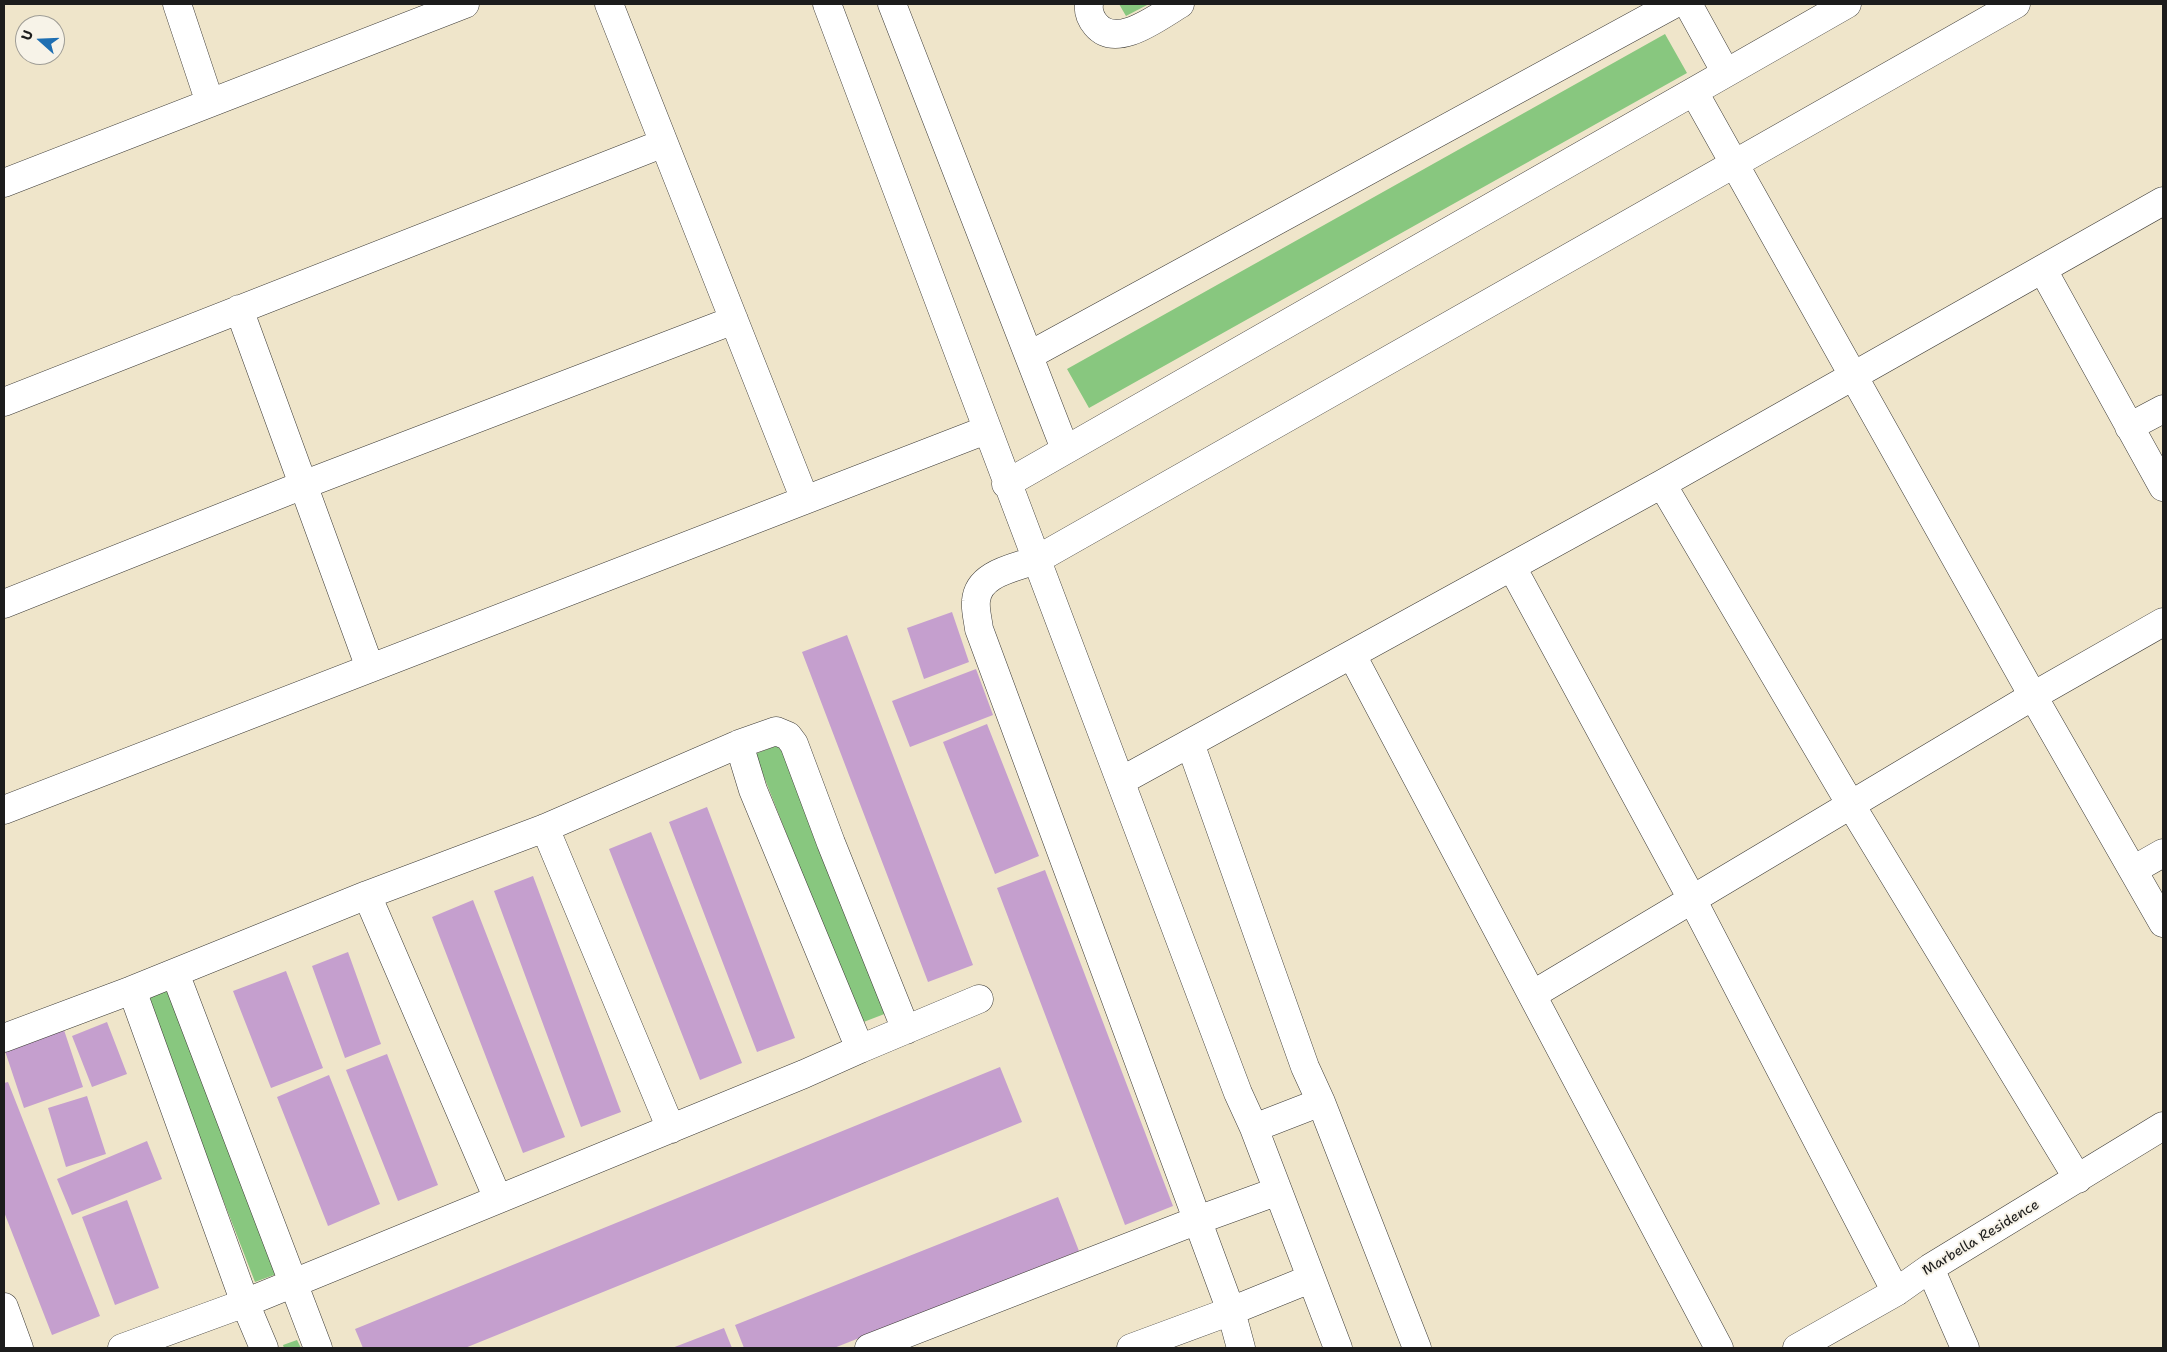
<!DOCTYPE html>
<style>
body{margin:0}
#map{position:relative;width:2167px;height:1352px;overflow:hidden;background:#efe5ca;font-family:"Shantell Sans",sans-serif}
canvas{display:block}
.frame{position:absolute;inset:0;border:5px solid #1c1c1c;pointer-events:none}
.north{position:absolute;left:15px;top:15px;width:50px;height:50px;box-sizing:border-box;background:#f7f3e8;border:1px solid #9f9d96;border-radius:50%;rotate:290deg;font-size:14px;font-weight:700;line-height:20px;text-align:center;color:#1c1c1c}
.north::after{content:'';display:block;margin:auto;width:18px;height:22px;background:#1f6fb2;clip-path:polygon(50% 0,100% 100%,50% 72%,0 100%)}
</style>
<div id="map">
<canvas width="2167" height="1352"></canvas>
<div class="frame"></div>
<div class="north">U</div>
</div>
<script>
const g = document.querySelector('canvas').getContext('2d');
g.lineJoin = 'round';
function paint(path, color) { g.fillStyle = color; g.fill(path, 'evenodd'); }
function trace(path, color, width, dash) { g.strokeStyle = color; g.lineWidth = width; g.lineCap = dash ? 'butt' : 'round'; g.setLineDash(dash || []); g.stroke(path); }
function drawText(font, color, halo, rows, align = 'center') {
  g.font = font + ' "Shantell Sans",sans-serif'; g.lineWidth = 4; g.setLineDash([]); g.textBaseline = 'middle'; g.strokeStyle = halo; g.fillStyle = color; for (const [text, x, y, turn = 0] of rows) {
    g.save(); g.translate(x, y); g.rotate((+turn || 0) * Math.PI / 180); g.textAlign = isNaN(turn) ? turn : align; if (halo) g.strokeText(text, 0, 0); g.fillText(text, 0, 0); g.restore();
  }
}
paint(new Path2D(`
 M1119,4h30l-23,12z
 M1665,34l22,39 -598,335 -22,-39z
 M781,744l106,269 -26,10 -106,-269z
 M172,987l110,285 -27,10 -110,-284z
 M297,1340l4,8h-17l-1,-3z`), '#88c77f');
paint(new Path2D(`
 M952,612l17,50 -45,17 -17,-51z
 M847,635l126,330 -45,17 -126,-330z
 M976,669l17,46 -83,32 -18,-46z
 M987,724l52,132 -44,18 -52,-132z
 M707,807l88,231 -38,14 -88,-230z
 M651,832l91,231 -42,17 -91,-231z
 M1045,870l128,336 -48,19 -128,-337z
 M533,876l88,236 -40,15 -87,-236z
 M473,900l92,237 -42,16 -91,-236z
 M348,952l33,92 -36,14 -33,-92z
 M286,971l37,97 -52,20 -38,-97z
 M107,1022l20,52 -35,13 -20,-51z
 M64,1030l19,57 -59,21 -19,-57z
 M387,1054l51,131 -40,16 -52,-131z
 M1000,1067l22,55 -557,226h-102l-8,-19z
 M329,1075l51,129 -52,22 -51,-129z
 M8,1082l92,234 -48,19 -48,-123v-129z
 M87,1096l19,58 -40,13 -18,-59z
 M147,1141l15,38 -90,36 -15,-36z
 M1058,1197l21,54 -245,97h-90l-9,-23z
 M127,1200l32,88 -44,17 -33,-88z
 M724,1328l8,20h-60z`), '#c59fce');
const minor = new Path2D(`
 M177,4l33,99
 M609,4l196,496
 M827,4c136,363 275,726 411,1089l16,35 84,220
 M892,4l173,445
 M1089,4c-1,7 2,15 7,21 21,25 63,-9 84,-21
 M1688,4l38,69
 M1694,92l339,604 130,227
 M4,183l461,-179
 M2043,270l120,217
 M239,309l131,359
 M1030,355l644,-351
 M4,402l660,-259
 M2129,427l34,-18
 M1006,484l841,-480
 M1662,484l189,321 227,374
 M1512,567l180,332 204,393
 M4,604l299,-119 431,-165
 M1352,655l367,693
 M1190,743l115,324 16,35 96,246
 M739,744l14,46 107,259
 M1121,781l541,-297 501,-283
 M4,810l982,-380
 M545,828l126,301
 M2133,870l30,-17
 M367,895l131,304
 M175,973l143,375
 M132,990l113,313 19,45
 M1532,995l501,-299 130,-74
 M4,1038l128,-48 235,-95 178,-67 194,-84 37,-13 12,5 6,8 37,99 75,187
 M1254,1128l67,-26
 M1930,1268l35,80
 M4,1307l15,41
 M122,1348l123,-45 559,-229 56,-25 119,-50
 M869,1348l329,-128 80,-29
 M1131,1348l100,-37 79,-32
 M1241,1348l-10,-37 -252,-682c-1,-9 -4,-19 -3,-28 2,-28 39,-33 60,-41l980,-556
 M1797,1348l99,-56 34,-24 233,-142`);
trace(minor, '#3c3a36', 29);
trace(minor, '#fff', 28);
drawText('14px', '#1c1c1c', '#f7f3e8', [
 ["Marbella Residence",1981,1238,-31]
]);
</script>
